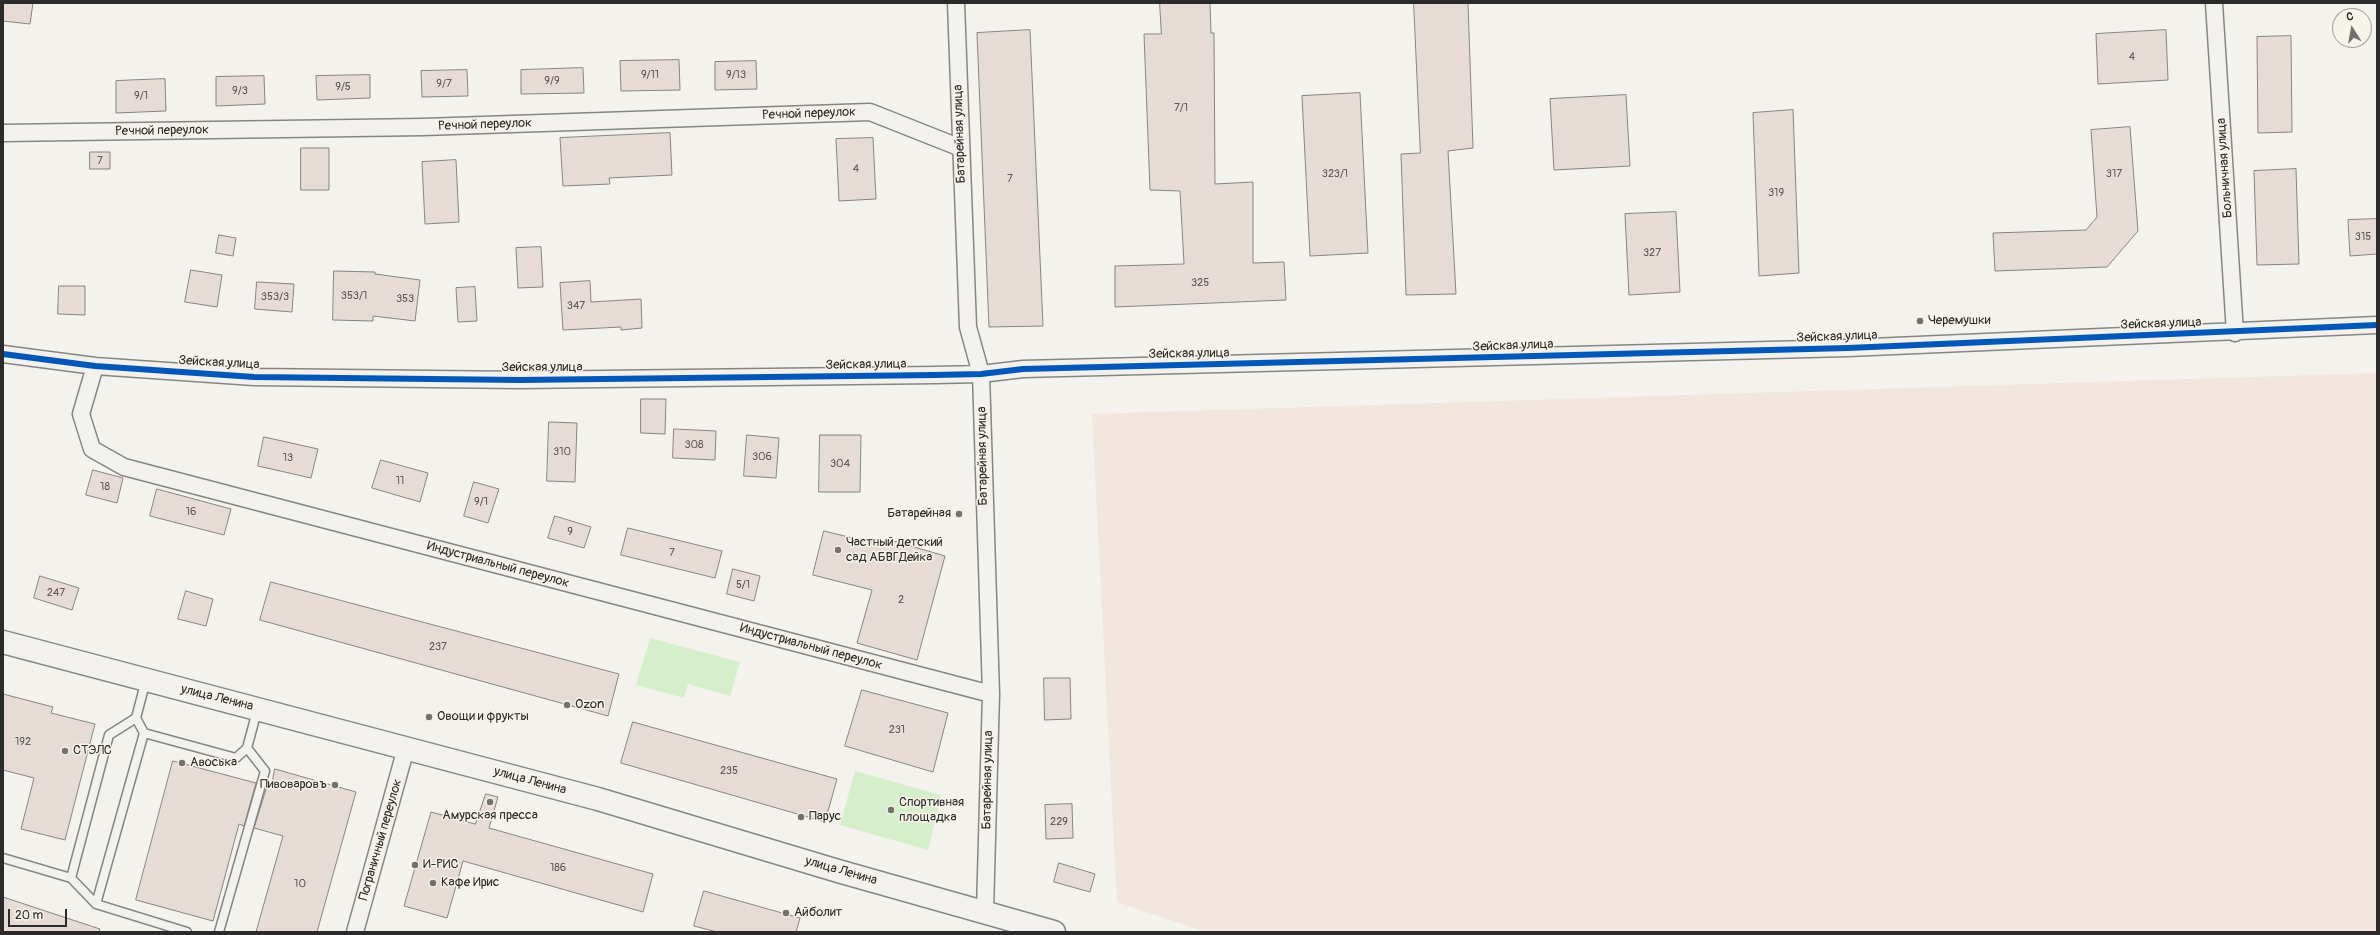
<!DOCTYPE html>
<meta charset="utf-8">
<style>
body{margin:0}
#map{position:relative;width:2380px;height:935px;overflow:hidden;background:#f4f2ec;font-family:Pangolin,sans-serif}
canvas{display:block}
.frame{position:absolute;inset:0;border:4px solid #2b2b2b;pointer-events:none}
.north{position:absolute;left:2332px;top:8px;width:40px;height:40px;box-sizing:border-box;background:#f7f3e8;border:1px solid #a5a39c;border-radius:50%;rotate:349deg;font-size:11px;font-weight:700;line-height:16px;text-align:center;color:#2b2b2b}
.north::after{content:'';display:block;margin:auto;width:14px;height:18px;background:#71716f;clip-path:polygon(50% 0,100% 100%,50% 72%,0 100%)}
.scale{position:absolute;left:8px;top:909px;width:59px;height:18px;box-sizing:border-box;border:2px solid #2b2b2b;border-top:0;padding-left:5px;font-size:12px;line-height:14px;white-space:nowrap;color:#2b2b2b;-webkit-text-stroke:3px #f7f3e8;paint-order:stroke}
</style>
<div id="map">
<canvas width="2380" height="935"></canvas>
<div class="frame"></div>
<div class="north">С</div>
<div class="scale">20 m</div>
</div>
<script>
const g = document.querySelector('canvas').getContext('2d');
g.lineJoin = 'round';
function paint(path, color) { g.fillStyle = color; g.fill(path, 'evenodd'); }
function trace(path, color, width, dash) { g.strokeStyle = color; g.lineWidth = width; g.lineCap = dash ? 'butt' : 'round'; g.setLineDash(dash || []); g.stroke(path); }
function drawText(font, color, halo, rows, align = 'center') {
  g.font = font + ' Pangolin,sans-serif'; g.lineWidth = 3; g.setLineDash([]); g.textBaseline = 'middle'; g.strokeStyle = halo; g.fillStyle = color; for (const [text, x, y, turn = 0] of rows) {
    g.save(); g.translate(x, y); g.rotate((+turn || 0) * Math.PI / 180); g.textAlign = isNaN(turn) ? turn : align; if (halo) g.strokeText(text, 0, 0); g.fillText(text, 0, 0); g.restore();
  }
}
paint(new Path2D(`
 M2377,373v559h-1171l-89,-30 -25,-488z`), '#f2e6de');
paint(new Path2D(`
 M650,638l90,24 -10,34 -42,-12 -4,14 -48,-13z
 M855,771l86,24 -13,55 -88,-25z`), '#d4efc9');
const building = new Path2D(`
 M4,3h29l-3,21 -27,-3z
 M1160,3h50l1,30h3l1,151 38,-2v81l31,-1 2,38 -171,7v-41l69,-2 -4,-73 -30,-1 -6,-156h17z
 M1414,3h54l5,145 -25,3 8,143 -50,1 -5,-141 19,-1z
 M1030,30l13,296 -54,1 -12,-294z
 M2166,30l2,50 -70,4 -2,-50z
 M2291,36l1,96 -34,1 -1,-96z
 M679,60l1,30 -59,1 -1,-30z
 M756,61l1,28 -42,1v-28z
 M583,68l1,25 -63,1v-24z
 M467,70l1,26 -46,1 -1,-26z
 M370,75v23l-53,2 -1,-24z
 M264,76l1,28 -49,2v-29z
 M165,79l1,32 -50,2v-32z
 M1360,93l8,160 -58,3 -8,-160z
 M1626,95l4,71 -76,4 -4,-71z
 M1793,110l6,163 -40,3 -6,-163z
 M2130,127l8,104 -31,36 -112,4 -2,-38 93,-3 11,-13 -6,-87z
 M670,133l2,42 -63,3 1,6 -47,2 -3,-48z
 M873,138l3,61 -37,2 -3,-62z
 M301,148h28v42h-28z
 M90,152h20v17h-20z
 M456,160l3,62 -34,2 -3,-62z
 M2296,169l3,95 -42,1 -3,-94z
 M1676,212l4,80 -51,3 -4,-81z
 M2377,219v35l-27,2 -2,-36z
 M219,235l17,3 -3,18 -17,-3z
 M541,247l2,40 -25,1 -2,-40z
 M191,270l31,5 -5,32 -32,-5z
 M334,271l41,1v2l45,6 -5,41 -42,-5v5l-40,-1z
 M590,281l1,21 50,-3 1,29 -21,2v-3l-58,3 -3,-47z
 M257,282l37,2 -2,28 -37,-3z
 M59,286h26v29l-27,-1z
 M475,287l2,34 -19,1 -2,-34z
 M641,399h25l-1,35 -24,-1z
 M549,422l28,1 -2,59 -28,-1z
 M674,429l42,2 -1,29 -42,-2z
 M747,435l32,3 -3,40 -32,-2z
 M820,435h41l-1,57h-41z
 M264,437l54,12 -7,29 -53,-12z
 M381,460l47,13 -8,29 -48,-14z
 M93,470l30,8 -6,25 -31,-8z
 M474,482l25,7 -11,34 -24,-7z
 M157,489l74,20 -7,26 -74,-19z
 M555,516l36,11 -7,21 -36,-10z
 M628,528l94,23 -7,27 -94,-23z
 M824,531l61,15 2,-7 58,17 -28,104 -60,-17 15,-53 -59,-15z
 M733,569l27,7 -6,25 -27,-7z
 M40,576l39,12 -7,22 -38,-12z
 M271,582l348,92 -11,42 -348,-96z
 M186,591l27,8 -7,27 -28,-7z
 M1044,678h26l1,41 -26,1z
 M862,690l86,23 -15,59 -88,-26z
 M3,694l50,13 -2,6 44,11 -30,116 -44,-11 13,-51 -31,-8z
 M633,722l204,57 -12,43 -204,-59z
 M173,761l83,22 -12,43 -5,-2 -26,97 -77,-21z
 M275,769l81,23 -39,140h-61l27,-96 -29,-8 13,-42 4,1z
 M486,794l12,3 -9,31 164,46 -10,38 -180,-51 -16,57 -43,-12 27,-94 44,12z
 M1072,804l1,34 -27,1 -1,-34z
 M1059,863l36,11 -5,18 -36,-10z
 M704,891l96,27 -4,14h-79l-23,-6z
 M3,897l97,32 -1,3h-96z`);
paint(building, '#e7dbd6');
trace(building, '#858582', 1);
const lane = new Path2D(`
 M144,733l92,25 11,-10
 M3,858l68,20 25,26 91,28
 M71,878l38,-143 27,-17
 M96,904l48,-171 -8,-15 10,-38
 M219,932l46,-161 -18,-23 10,-37`);
const street = new Path2D(`
 M956,3l12,324 13,47 10,320 -6,217
 M2214,3l21,330
 M3,133l420,-6 447,-15 91,36
 M3,354l92,12 159,11 266,3 415,-5 46,-1 42,-5 825,-21 529,-23
 M95,366l-14,48 11,35 32,18 867,227
 M355,932l51,-184`);
const secondary = new Path2D(`
 M3,642l595,157 240,72 216,61`);
trace(lane, '#858582', 11);
trace(street, '#858582', 19);
trace(secondary, '#858582', 25);
trace(lane, '#f2f1ed', 8);
trace(street, '#f2f1ed', 16);
trace(secondary, '#f2f1ed', 22);
trace(new Path2D(`
 M3,354l92,12 159,11 266,3 415,-5 46,-1 42,-5 825,-21 529,-23`), '#0057b8', 6);
for (const [x, y, r, color] of [
 [1920,321,4,"#71716f"],
 [959,514,4,"#71716f"],
 [838,550,4,"#71716f"],
 [567,705,4,"#71716f"],
 [429,717,4,"#71716f"],
 [65,751,4,"#71716f"],
 [182,763,4,"#71716f"],
 [335,785,4,"#71716f"],
 [490,802,4,"#71716f"],
 [891,810,4,"#71716f"],
 [801,817,4,"#71716f"],
 [415,865,4,"#71716f"],
 [433,883,4,"#71716f"],
 [786,913,4,"#71716f"]
]) { const dot = new Path2D(); dot.arc(x, y, r, 0, 2 * Math.PI); g.fillStyle = color; g.fill(dot); trace(dot, '#f7f3e8', 1.5); }
drawText('11px', '#5b5857', null, [
 ["4",2132,57],
 ["9/11",650,75],
 ["9/13",736,75],
 ["9/9",552,81],
 ["9/7",444,84],
 ["9/5",343,87],
 ["9/3",240,91],
 ["9/1",141,96],
 ["7/1",1181,108],
 ["7",100,161],
 ["4",856,169],
 ["323/1",1335,174],
 ["317",2114,174],
 ["7",1010,179],
 ["319",1776,193],
 ["315",2363,237],
 ["327",1652,253],
 ["325",1200,283],
 ["353/1",354,296],
 ["353/3",275,297],
 ["353",405,299],
 ["347",576,306],
 ["308",694,445],
 ["310",562,452],
 ["306",762,457],
 ["13",288,458],
 ["304",840,464],
 ["11",400,481],
 ["18",105,487],
 ["9/1",481,502],
 ["16",191,512],
 ["9",570,532],
 ["7",672,553],
 ["5/1",743,585],
 ["247",56,593],
 ["2",901,600],
 ["237",438,647],
 ["231",897,730],
 ["192",23,742],
 ["235",729,771],
 ["229",1059,822],
 ["186",558,868],
 ["10",300,884]
]);
drawText('13px', '#2b2b2b', '#f7f3e8', [
 ["Речной переулок",809,114,-2],
 ["Речной переулок",485,125,-2],
 ["Речной переулок",162,131,-1],
 ["Батарейная улица",960,134,-92],
 ["Больничная улица",2225,168,-94],
 ["Зейская улица",2161,324,-2],
 ["Зейская улица",1837,337,-2],
 ["Зейская улица",1513,346,-2],
 ["Зейская улица",1189,354,-1],
 ["Зейская улица",219,363,3],
 ["Зейская улица",866,365,-1],
 ["Зейская улица",542,368],
 ["Батарейная улица",983,456,-91],
 ["Индустриальный переулок",498,565,15],
 ["Индустриальный переулок",811,647,15],
 ["улица Ленина",217,698,14],
 ["Батарейная улица",988,780,-89],
 ["улица Ленина",530,781,15],
 ["Пограничный переулок",381,840,-74],
 ["улица Ленина",841,871,16]
]);
drawText('13px', '#2b2b2b', '#f7f3e8', [
 ["Черемушки",1928,321],
 ["Батарейная",951,514,"right"],
 ["Частный детский",846,543],
 ["сад АБВГДейка",846,558],
 ["Ozon",575,705],
 ["Овощи и фрукты",437,717],
 ["СТЭЛС",73,751],
 ["Авоська",190,763],
 ["Пивоваровъ",327,785,"right"],
 ["Спортивная",899,803],
 ["площадка",899,818],
 ["Амурская пресса",490,816,"center"],
 ["Парус",809,817],
 ["И-РИС",423,865],
 ["Кафе Ирис",441,883],
 ["Айболит",794,913]
], 'left');
</script>
